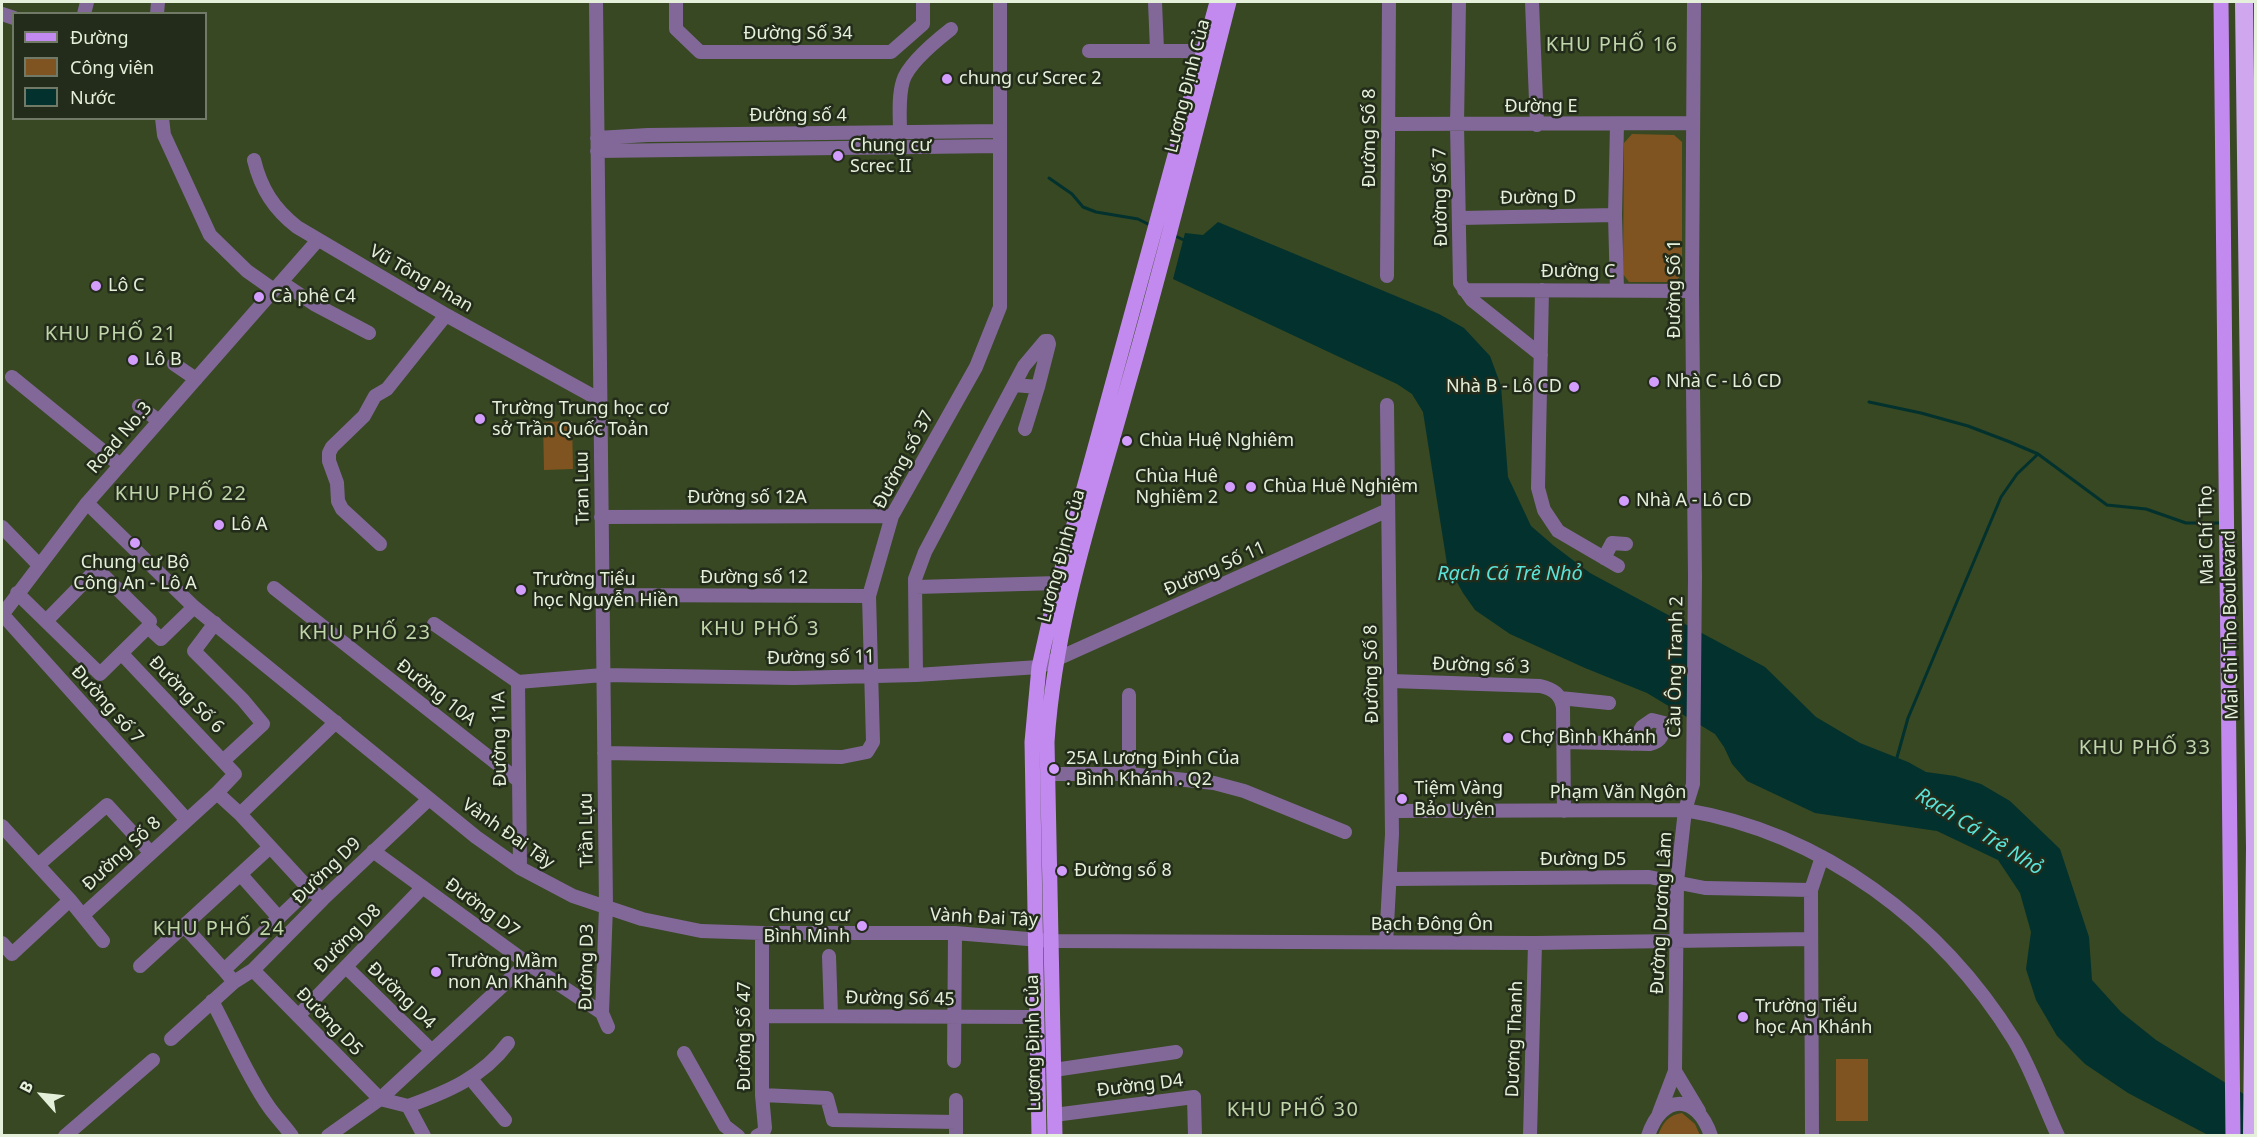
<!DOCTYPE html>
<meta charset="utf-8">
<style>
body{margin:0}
#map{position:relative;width:2257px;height:1137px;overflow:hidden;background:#374822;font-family:"Noto Sans",sans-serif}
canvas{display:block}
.frame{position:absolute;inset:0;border:3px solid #e5f0da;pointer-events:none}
.legend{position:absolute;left:12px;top:12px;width:195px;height:108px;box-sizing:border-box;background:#232b1a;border:2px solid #717a67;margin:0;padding:8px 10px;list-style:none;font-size:18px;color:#e5f0da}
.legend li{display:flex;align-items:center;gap:12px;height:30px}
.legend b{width:30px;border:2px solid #717a67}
.north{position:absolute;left:12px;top:1065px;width:60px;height:60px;-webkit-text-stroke:4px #232b1a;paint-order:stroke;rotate:297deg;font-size:16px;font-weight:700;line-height:24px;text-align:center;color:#e5f0da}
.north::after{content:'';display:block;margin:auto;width:21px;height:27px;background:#e5f0da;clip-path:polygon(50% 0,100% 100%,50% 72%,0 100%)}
</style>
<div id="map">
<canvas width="2257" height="1137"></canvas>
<div class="frame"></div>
<ul class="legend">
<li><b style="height:8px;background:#c28aef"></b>Đường</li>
<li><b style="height:16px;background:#7f5420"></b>Công viên</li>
<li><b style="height:16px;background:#03312e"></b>Nước</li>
</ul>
<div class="north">B</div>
</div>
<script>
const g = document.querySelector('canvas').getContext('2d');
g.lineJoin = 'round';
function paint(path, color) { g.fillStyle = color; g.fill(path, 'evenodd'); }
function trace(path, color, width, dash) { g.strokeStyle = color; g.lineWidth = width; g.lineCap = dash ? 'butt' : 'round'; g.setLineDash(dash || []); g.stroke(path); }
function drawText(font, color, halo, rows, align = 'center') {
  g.font = font + ' "Noto Sans",sans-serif'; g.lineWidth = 5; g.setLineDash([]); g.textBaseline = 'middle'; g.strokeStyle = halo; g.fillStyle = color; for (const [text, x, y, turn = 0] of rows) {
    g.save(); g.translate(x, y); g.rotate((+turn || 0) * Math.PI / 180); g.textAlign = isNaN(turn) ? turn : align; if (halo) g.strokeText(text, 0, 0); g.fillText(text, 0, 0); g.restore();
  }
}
paint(new Path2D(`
 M1632,134l42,1 8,7v132l-7,8h-46l-6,-8 1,-131z
 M572,421l1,48 -29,1 -1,-48z
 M1836,1059h32v62h-32z
 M1682,1113l13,11 5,11h-42c5,-12 10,-20 24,-22z`), '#7f5420');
paint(new Path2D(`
 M1218,222l221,92 25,14 26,28 11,30 7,91 23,49 22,19 37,28 175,94 51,50 44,26 48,19 18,10 29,4 26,8 29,17 50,48 29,88 3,43 29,32 35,28 99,61v34h-47l-80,-42 -43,-29 -28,-28 -21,-36 -10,-31 5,-37 -11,-39 -22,-33 -61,-29 -122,-18 -68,-32 -15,-17 -8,-17 -9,-13 -68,-41 -62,-25 -75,-34 -35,-24 -12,-17 -16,-29 -24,-152 -11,-18 -15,-10 -224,-105 12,-46 18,2z`), '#03312e');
trace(new Path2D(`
 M1049,178l23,16 11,13 13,5 42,7 12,6
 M1173,235l13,6
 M1869,402l52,11 47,13 42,16 28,12 69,51 39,4 40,14h34
 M1896,761l12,-43 93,-221 16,-23 21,-20`), '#03312e', 3);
trace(new Path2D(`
 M596,2l10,905 -4,106 6,14
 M676,2v27l24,23h191l32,-28v-22
 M1155,2l2,48
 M1459,2l-2,122 3,159 12,17 69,55
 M1532,2l5,123
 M2,14l12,4
 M84,14l3,-12
 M157,14l1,-12
 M1089,51h114
 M162,118l2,17 46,100 37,36 27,19
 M1389,124l304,-1
 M1617,124l-2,91 2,75
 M900,133c0,-17 -2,-36 3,-52 5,-17 34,-41 48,-52
 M597,138l51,-3 352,-4
 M597,151l403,-5
 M254,160c7,29 20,49 43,67l149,88 154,85
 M1460,218l155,-3
 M1387,276l2,-274
 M281,282l33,22 55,29
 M1464,290l228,1
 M1542,290l-4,198 6,22 14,21 60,35
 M174,364l22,15
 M12,377l108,88
 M139,406l20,15
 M1025,429l13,-42
 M87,503l107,104 282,230 44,31 53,28 69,23 59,12 61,2h193l97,8 483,2 276,-4
 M601,517l291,-1
 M2,527l37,38
 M380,544l-38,-35 -4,-8 -1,-18 -8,-22v-8l3,-6 32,-31 11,-20 12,-7 59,-74
 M1604,558l8,-15 14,1
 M916,587l142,-4
 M274,588l245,193
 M17,593l83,81 48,-47 2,-6 -50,-49h-6l-48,49
 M602,595l267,1
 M2,614l184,205
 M2,615l85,-112 231,-263
 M215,623l-21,28 49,49 20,24 -40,37
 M434,624l84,58 85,-7 191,3 122,-3 123,-8 349,-157
 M148,627l13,12 33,-32
 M916,675l-1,-96 10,-27 99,-186 21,-25h3l1,3 -11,43 -24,-2
 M1391,681l149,5c13,3 21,8 23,22l1,103
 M518,682l2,186
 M1129,695v79
 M1560,698l49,5
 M1563,742l87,2c12,-3 13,-9 14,-21l-12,-3 -10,7 -10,17
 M604,753l238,4 25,-5 6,-10 -4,-146 23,-80 84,-149 24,-60v-305
 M1048,774h81l85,9 30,8 101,41
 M217,793l23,21 69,75 7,5
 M1392,811l293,-1c138,23 256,112 329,230 18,30 29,64 44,96
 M240,814l96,-92
 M2,826l68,74 33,41
 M373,851l154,112 75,50
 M38,865l69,-60 43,47
 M241,875l38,43
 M1390,879l259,-2 56,11 106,2
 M83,915l134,-122 18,-19 -113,-120
 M185,927l39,43
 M1386,942l6,-108 -5,-429
 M2,943l10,11 58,-54
 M829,956l2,59
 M140,966l130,-119
 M346,967l86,84
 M253,970l127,129 147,-136
 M234,982l19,-12 70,-71 105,-99
 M212,1001c19,35 34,73 57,106 7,10 16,19 23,29
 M298,1016l125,-129
 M763,1016l274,1
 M171,1039l63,-57 -10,-12 85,-81
 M684,1053l41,73 13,10
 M954,1061l1,-128
 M1054,1070l122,-18
 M1675,1071l24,40
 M471,1079l34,41
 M762,1095l65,3 6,22 123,2
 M956,1100v36
 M408,1106c39,-14 75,-29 100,-63
 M1659,1113l16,-42 2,-189 8,-72 8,-26 2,-207 -3,-286 2,-289
 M1054,1115l140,-18 1,39
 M65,1136l88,-76
 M328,1136l52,-37 28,7 16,30
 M757,1136l6,-3 2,-5 -3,-33v-162
 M1530,1136l5,-193
 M1648,1136c14,-43 49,-43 63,0
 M1812,1136l-1,-246 11,-33`), '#826899', 14);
trace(new Path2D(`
 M2221,2l12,1134
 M1039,1136l-7,-394 7,-75 19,-84 159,-581
 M1055,1136l-8,-394c8,-122 48,-238 80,-354 37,-128 69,-257 102,-386`), '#c28aef', 15);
trace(new Path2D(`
 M2244,2l11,846 -3,288`), '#cea7ef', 18);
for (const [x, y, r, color] of [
 [947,79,6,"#d29dfd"],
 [838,156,6,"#d29dfd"],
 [96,286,6,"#d29dfd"],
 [259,297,6,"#d29dfd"],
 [133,360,6,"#d29dfd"],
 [1654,382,6,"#d29dfd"],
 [1574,387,6,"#d29dfd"],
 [480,419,6,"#d29dfd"],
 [1127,441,6,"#d29dfd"],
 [1230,487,6,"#d29dfd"],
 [1251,487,6,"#d29dfd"],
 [1624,501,6,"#d29dfd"],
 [219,525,6,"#d29dfd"],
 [135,543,6,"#d29dfd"],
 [521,590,6,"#d29dfd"],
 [1508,738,6,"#d29dfd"],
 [1054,769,6,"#d29dfd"],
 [1402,799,6,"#d29dfd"],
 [1062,871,6,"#d29dfd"],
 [862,926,6,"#d29dfd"],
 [436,972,6,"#d29dfd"],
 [1743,1017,6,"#d29dfd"]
]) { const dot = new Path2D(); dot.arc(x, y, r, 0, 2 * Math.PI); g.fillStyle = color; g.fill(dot); trace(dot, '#232b1a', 2); }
drawText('18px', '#e5f0da', '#232b1a', [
 ["Đường Số 34",798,34],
 ["Lương Định Của",1188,86,-76],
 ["Đường E",1541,107],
 ["Đường số 4",798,116],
 ["Đường Số 8",1370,138,-90],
 ["Đường Số 7",1441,197,-91],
 ["Đường D",1538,198,-1],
 ["Đường C",1578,272],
 ["Vũ Tông Phan",421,279,30],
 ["Đường Số 1",1675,289,-90],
 ["Road No.3",120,438,-49],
 ["Đường số 37",904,460,-62],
 ["Tran Luu",583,488,-91],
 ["Đường số 12A",747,498],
 ["Mai Chí Thọ",2207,535,-91],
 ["Lương Định Của",1062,556,-75],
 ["Đường Số 11",1215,569,-24],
 ["Đường số 12",754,578],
 ["Mai Chi Tho Boulevard",2231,625,-91],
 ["Đường số 11",821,658,-1],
 ["Đường số 3",1481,666,2],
 ["Cầu Ông Tranh 2",1676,667,-89],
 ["Đường Số 8",1372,674,-91],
 ["Đường 10A",436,693,38],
 ["Đường Số 6",186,695,46],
 ["Đường số 7",107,705,48],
 ["Đường 11A",500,739,-91],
 ["Phạm Văn Ngôn",1618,793],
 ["Trần Lựu",587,830,-91],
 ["Vành Đai Tây",508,834,35],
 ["Đường Số 8",122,854,-43],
 ["Đường D5",1583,860],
 ["Đường D9",327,871,-44],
 ["Đường D7",482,908,36],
 ["Đường Dương Lâm",1662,913,-87],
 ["Vành Đai Tây",984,918,3],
 ["Bạch Đông Ôn",1432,925],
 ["Đường D8",348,939,-46],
 ["Đường D3",587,967,-89],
 ["Đường D4",401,996,44],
 ["Đường Số 45",900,999,1],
 ["Đường D5",329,1022,46],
 ["Đường Số 47",745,1036,-90],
 ["Dương Thanh",1515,1039,-88],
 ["Lương Định Của",1034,1043,-91],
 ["Đường D4",1140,1086,-7]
]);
drawText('18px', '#e5f0da', '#232b1a', [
 ["chung cư Screc 2",959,79],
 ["Chung cư",850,146],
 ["Screc II",850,167],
 ["Lô C",108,286],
 ["Cà phê C4",271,297],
 ["Lô B",145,360],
 ["Nhà C - Lô CD",1666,382],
 ["Nhà B - Lô CD",1562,387,"right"],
 ["Trường Trung học cơ",492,409],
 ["sở Trần Quốc Toản",492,430],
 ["Chùa Huệ Nghiêm",1139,441],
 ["Chùa Huê",1218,477,"right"],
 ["Nghiêm 2",1218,498,"right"],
 ["Chùa Huê Nghiêm",1263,487],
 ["Nhà A - Lô CD",1636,501],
 ["Lô A",231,525],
 ["Chung cư Bộ",135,563,"center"],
 ["Công An - Lô A",135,584,"center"],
 ["Trường Tiểu",533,580],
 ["học Nguyễn Hiền",533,601],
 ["Chợ Bình Khánh",1520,738],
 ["25A Lương Định Của",1066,759],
 [". Bình Khánh . Q2",1066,780],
 ["Tiệm Vàng",1414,789],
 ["Bảo Uyên",1414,810],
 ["Đường số 8",1074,871],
 ["Chung cư",850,916,"right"],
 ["Bình Minh",850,937,"right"],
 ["Trường Mầm",448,962],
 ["non An Khánh",448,983],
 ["Trường Tiểu",1755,1007],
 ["học An Khánh",1755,1028]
], 'left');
g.letterSpacing = '1.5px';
drawText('20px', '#c1d6ab', '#232b1a', [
 ["KHU PHỐ 16",1612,45],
 ["KHU PHỐ 21",111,334],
 ["KHU PHỐ 22",181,494],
 ["KHU PHỐ 3",760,629],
 ["KHU PHỐ 23",365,633],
 ["KHU PHỐ 33",2145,748],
 ["KHU PHỐ 24",219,929],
 ["KHU PHỐ 30",1293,1110]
]);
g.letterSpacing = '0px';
drawText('italic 20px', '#5ae3d9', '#232b1a', [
 ["Rạch Cá Trê Nhỏ",1510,574],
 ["Rạch Cá Trê Nhỏ",1979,832,32]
]);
</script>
